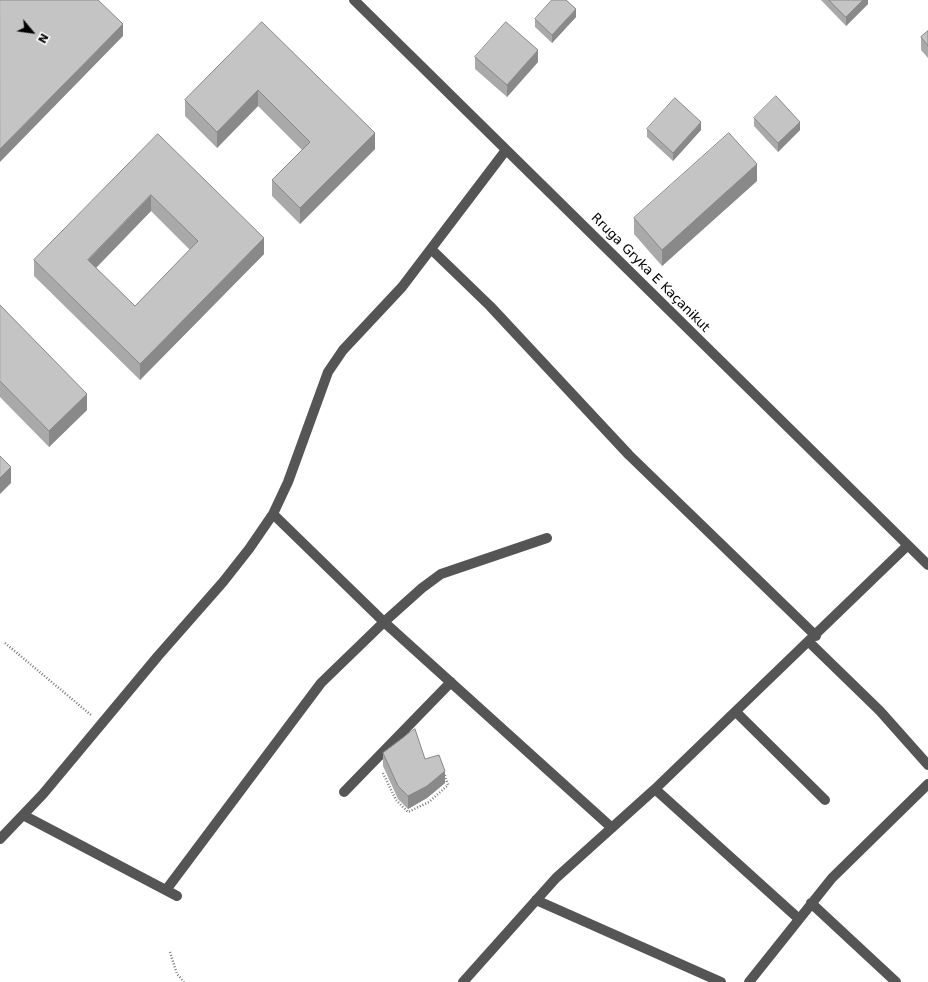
<!DOCTYPE html>
<meta charset="utf-8">
<style>
body{margin:0}
#map{position:relative;width:928px;height:982px;overflow:hidden;background:#fff;font-family:"DejaVu Sans",sans-serif}
canvas{display:block}
.north{position:absolute;left:12px;top:12px;width:40px;height:40px;-webkit-text-stroke:3px #fff;paint-order:stroke;rotate:119deg;font-size:11px;font-weight:700;line-height:16px;text-align:center;color:#000}
.north::after{content:'';display:block;margin:auto;width:14px;height:18px;background:#000;clip-path:polygon(50% 0,100% 100%,50% 72%,0 100%)}
</style>
<div id="map">
<canvas width="928" height="982"></canvas>
<div class="north">N</div>
</div>
<script>
const g = document.querySelector('canvas').getContext('2d');
g.lineJoin = 'round';
function trace(path, color, width, dash) { g.strokeStyle = color; g.lineWidth = width; g.lineCap = dash ? 'butt' : 'round'; g.setLineDash(dash || []); g.stroke(path); }
function paint(path, color) { g.fillStyle = color; g.fill(path, 'evenodd'); }
function drawText(font, color, halo, rows, align = 'center') {
  g.font = font + ' "DejaVu Sans",sans-serif'; g.lineWidth = 3.5; g.setLineDash([]); g.textBaseline = 'middle'; g.strokeStyle = halo; g.fillStyle = color; for (const [text, x, y, turn = 0] of rows) {
    g.save(); g.translate(x, y); g.rotate((+turn || 0) * Math.PI / 180); g.textAlign = isNaN(turn) ? turn : align; if (halo) g.strokeText(text, 0, 0); g.fillText(text, 0, 0); g.restore();
  }
}
trace(new Path2D(`
 M5,643l86,72
 M383,773l13,27 12,12 21,-10 19,-17 -4,-12
 M170,952l7,22 7,8`), '#777', 2.5, [1, 2]);
trace(new Path2D(`
 M354,0l574,565
 M431,249l59,57 139,149 187,181
 M273,514l111,108 228,206
 M809,642l71,69 48,54
 M736,712l89,88
 M655,789l144,130
 M344,792l107,-110
 M23,815l154,81
 M0,839l43,-45 115,-138 65,-74 26,-33 24,-35 15,-32 40,-110 15,-22 59,-63 104,-137
 M166,890l155,-207 63,-61 38,-34 19,-14 106,-36
 M536,900l185,82
 M811,903l85,79
 M463,982l93,-104 99,-89 252,-243
 M749,982l83,-104 96,-94`), '#555', 10);
paint(new Path2D(`
 M821,0h47v4l-22,22z
 M576,17l-24,26 -17,-16v-8z
 M262,22l113,127 -75,75 -28,-28v-16l30,-30 -44,-44 -41,42 -32,-32v-16z
 M928,31v27l-7,-8v-13z
 M475,57l63,5 -31,35 -32,-28z
 M754,118l46,12 -22,22 -24,-26z
 M647,129l54,1 -28,31 -26,-24z
 M158,134l106,120 -124,126 -106,-104v-16zM151,211l39,39 -55,56 -39,-38z
 M757,181l-95,85 -28,-32v-16z
 M0,305l87,105 -38,37 -49,-50z
 M383,753l42,6 20,24 -18,15 -19,11 -10,-10 -15,-33z`), '#a9a9a9');
paint(new Path2D(`
 M863,0h5v4l-22,22v-9z
 M576,9v8l-24,26v-8z
 M123,24v12l-123,126v-13z
 M538,50v12l-31,35v-12z
 M258,90v16l-41,42v-16z
 M701,122v8l-28,31v-8z
 M800,122v8l-22,22v-9z
 M375,133v16l-75,75v-16z
 M757,164v17l-95,85v-16z
 M151,195v16l-63,65v-16z
 M264,238v16l-124,126v-16z
 M87,394v16l-38,37v-16z
 M11,467v16l-11,11v-16z
 M445,771v12l-18,15 -19,11v-13z`), '#898989');
const building = new Path2D(`
 M0,0h98l25,24 -123,125z
 M552,0h14l10,9 -24,26 -17,-16z
 M829,0h34l-17,17z
 M262,22l113,111 -75,75 -28,-28 38,-38 -52,-52 -41,42 -32,-32z
 M506,22l32,28 -31,35 -32,-28z
 M928,31v15l-7,-9z
 M776,96l24,26 -22,21 -24,-25z
 M675,98l26,24 -28,31 -26,-24z
 M729,133l28,31 -95,86 -28,-32z
 M158,134l106,104 -124,126 -106,-104zM151,195l47,46 -63,65 -47,-46z
 M0,305l87,89 -38,37 -49,-50z
 M0,456l11,11 -11,11z
 M415,729l10,30 14,-4 6,16 -18,15 -19,10 -10,-10 -15,-33z`);
paint(building, '#c4c4c4');
trace(building, '#898989', 1);
drawText('13px', '#000', '#fff', [
 ["Rruga Gryka E Kaçanikut",650,273,45]
]);
</script>
